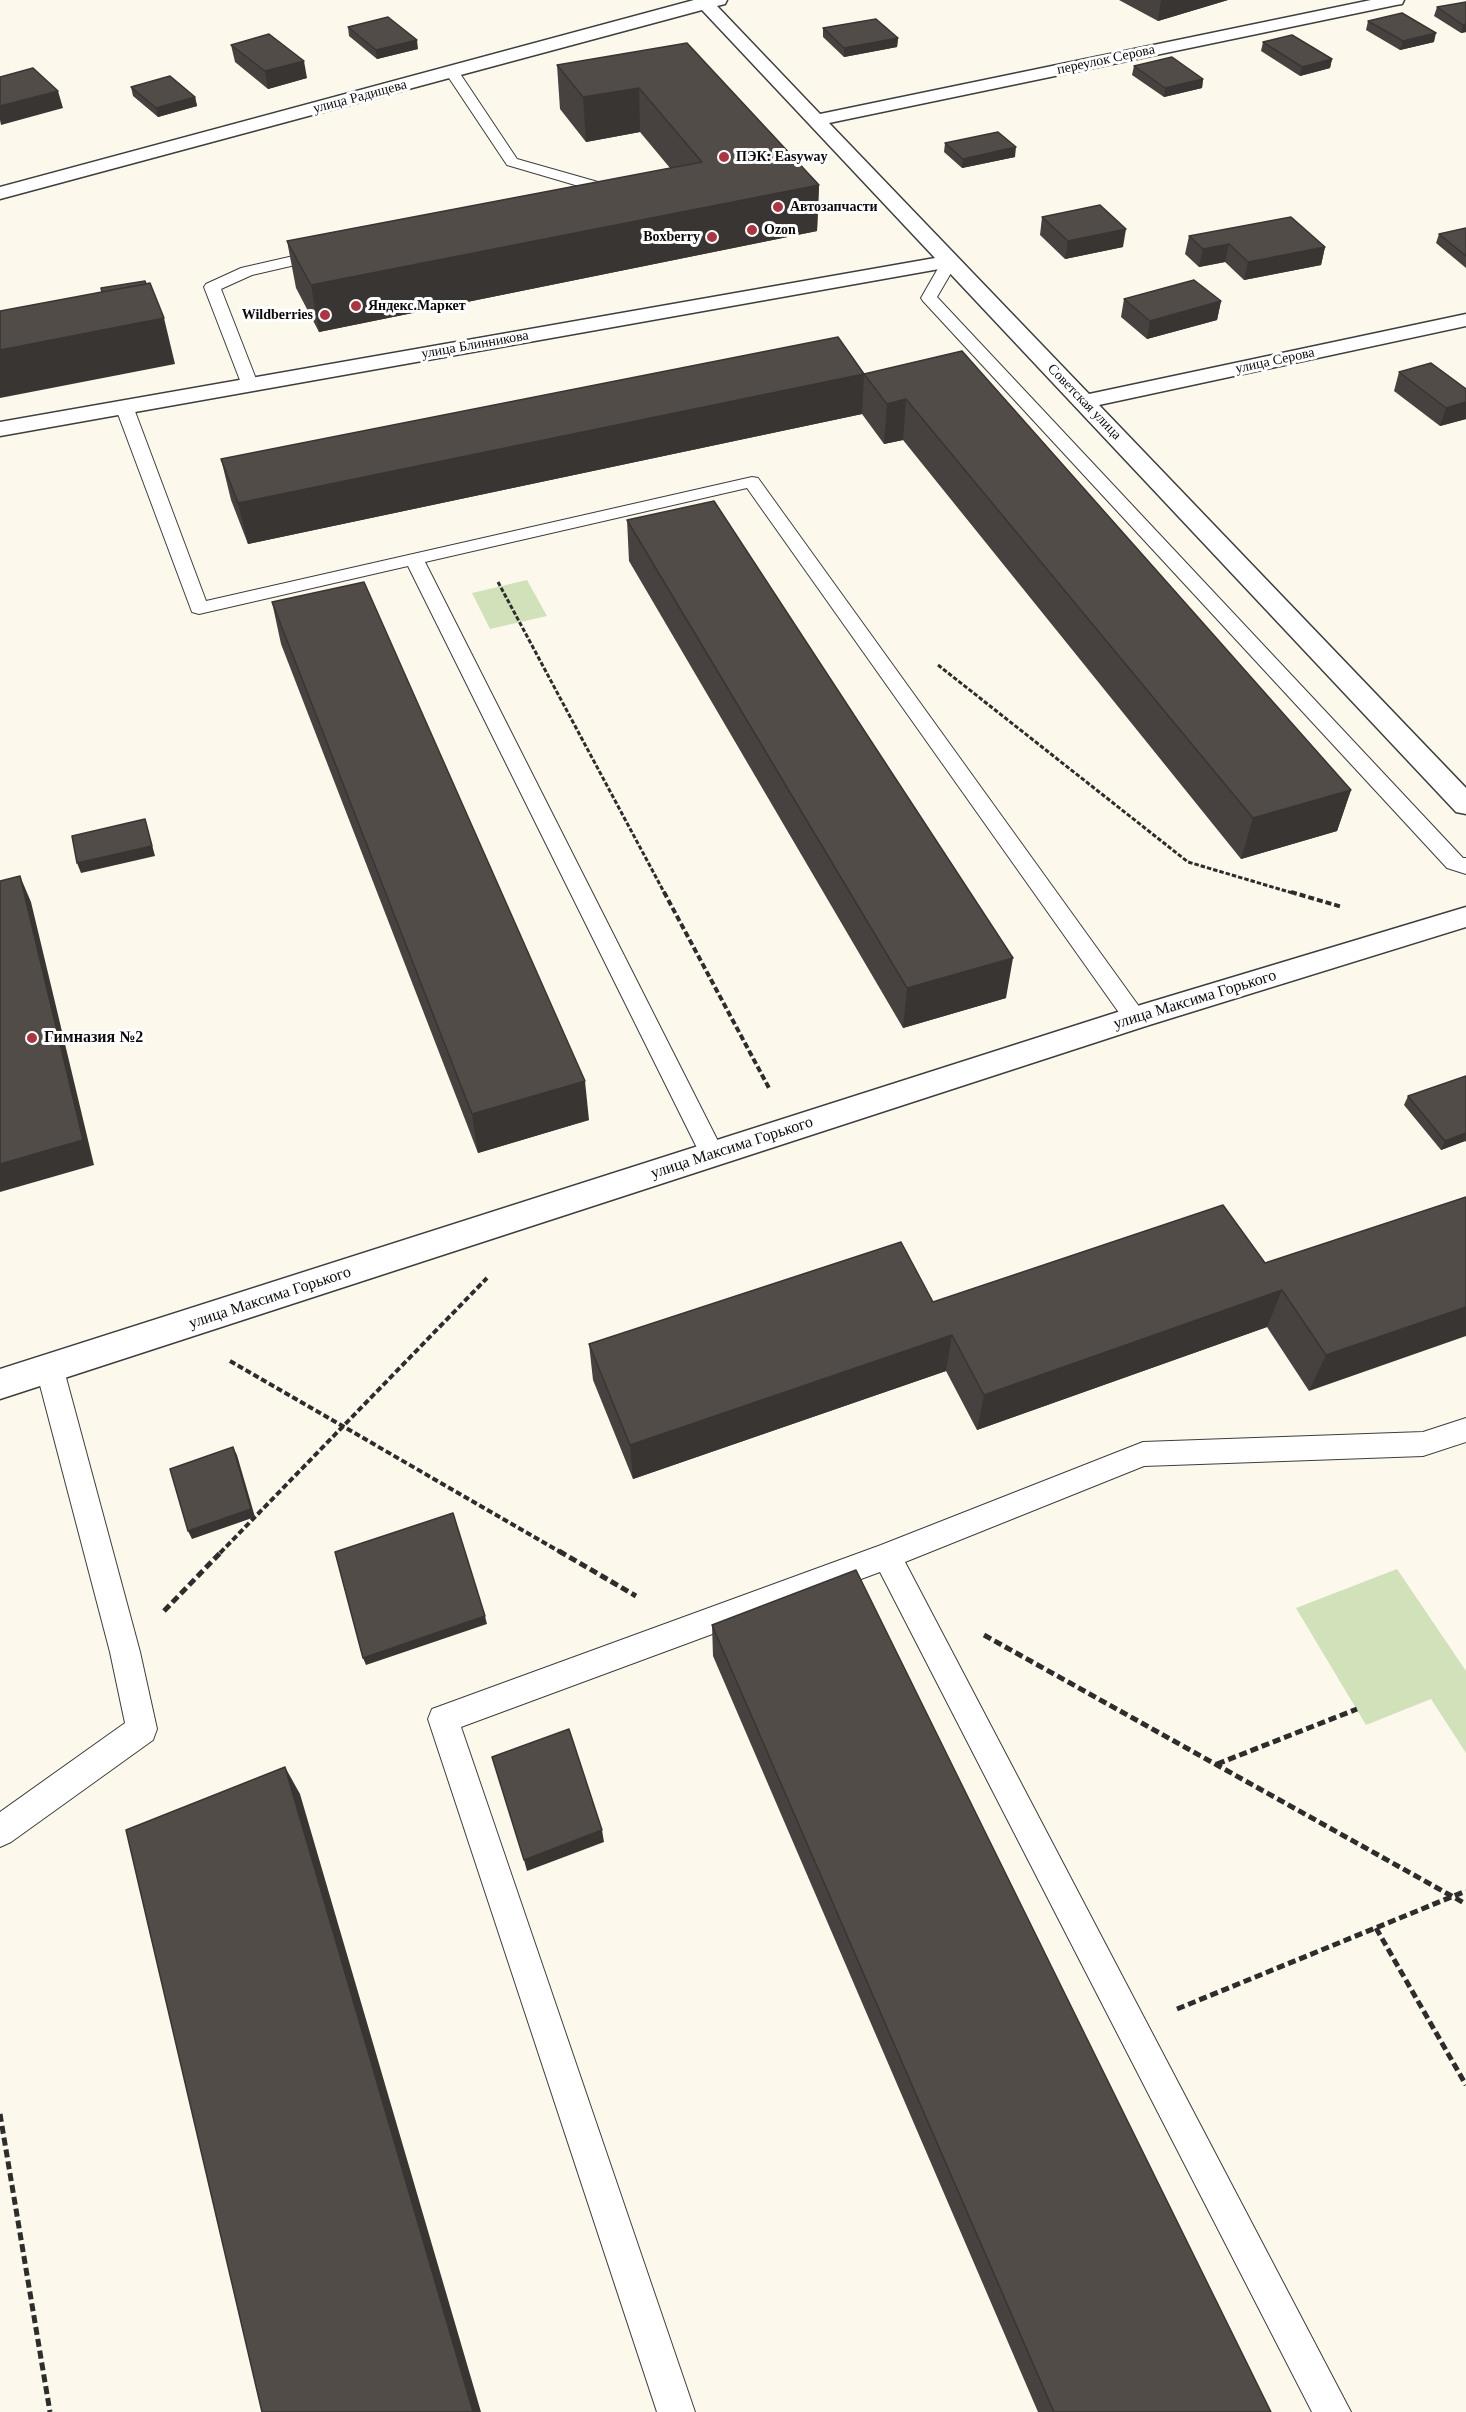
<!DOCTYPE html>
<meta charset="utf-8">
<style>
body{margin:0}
canvas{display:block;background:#fcf8ec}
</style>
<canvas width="1466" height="2412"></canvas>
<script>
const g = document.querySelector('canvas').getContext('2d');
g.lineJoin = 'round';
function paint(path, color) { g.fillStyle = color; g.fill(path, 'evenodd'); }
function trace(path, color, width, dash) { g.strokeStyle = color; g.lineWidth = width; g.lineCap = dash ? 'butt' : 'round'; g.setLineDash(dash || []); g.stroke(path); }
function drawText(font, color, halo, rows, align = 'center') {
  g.font = font + ' Georgia,serif'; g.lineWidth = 6; g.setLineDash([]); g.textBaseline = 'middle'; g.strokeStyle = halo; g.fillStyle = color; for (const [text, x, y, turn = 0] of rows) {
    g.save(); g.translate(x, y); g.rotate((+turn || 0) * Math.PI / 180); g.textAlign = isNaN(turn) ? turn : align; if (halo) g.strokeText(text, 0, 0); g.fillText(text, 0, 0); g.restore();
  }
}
paint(new Path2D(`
 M527,580l20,36 -57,13 -18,-36z
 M1397,1569l69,102v82l-35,-54 -65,26 -70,-117z`), '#d1e2bb');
const service = new Path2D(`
 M452,68l5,1 60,90 102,29 3,3 -3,3 -13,4 -5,-2 -2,-4 -92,-27 -62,-93z
 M324,249l6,2 2,3 -2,3 -78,18 -31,14 37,95 -3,4h-12l-39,-101 2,-3 35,-16z
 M950,256l8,5 -21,36 526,561h3v16l-19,-6 -524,-567 -2,-3 23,-40z
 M124,401l6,1 3,4 73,195 546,-124 6,1 385,534 4,6 -4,6 -8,3 -8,-3 -380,-536 -322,74 300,593 -3,7 -9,3 -9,-3 -296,-596 -209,48 -7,-2 -77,-206 3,-4z
 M50,1358l10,4 4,8 76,282 17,77 -4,11 -142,102 -11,5v-35l125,-89 -15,-71 -74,-282 4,-8z
 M1466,1418v24l-43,14 -279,10 -239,96 446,850h-39l-432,-840 -419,155 234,685h-38l-229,-693 4,-10 449,-164 262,-103 280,-10z`);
const minor = new Path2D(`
 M694,0h33l-2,4 -8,2 103,108 551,-114h33l-2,4 -6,1 -567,118 260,271 377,-80v12l-367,79 367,383v26l-10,-2 -511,-544 -945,168v-14l935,-164 -233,-248 -702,189v-12z
 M1466,907v20l-320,99 -1146,373v-30l1124,-359z`);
trace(service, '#3e3e3e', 2);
trace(minor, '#3e3e3e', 3);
trace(new Path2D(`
 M498,582l167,312
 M938,665l250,197 108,32`), '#2d2d2d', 3, [4.5, 2]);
trace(new Path2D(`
 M664,892l105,196
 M1291,892l51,15
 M230,1361l332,192
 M220,1553l267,-275`), '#2d2d2d', 4, [6, 3]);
trace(new Path2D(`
 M559,1551l77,45
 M164,1611l58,-60
 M984,1635l482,269
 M1217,1764l140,-55
 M1376,1928l90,157
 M1177,2009l289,-118
 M0,2114l50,298`), '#2d2d2d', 5, [8, 4]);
paint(service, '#fff');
paint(minor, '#fff');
paint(new Path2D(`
 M1119,0h109l-70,21z
 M1466,2v30l-5,1 -27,-17 3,-9z
 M1368,21l66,21 -34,8 -34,-20z
 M348,27l70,22 -41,10 -28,-23z
 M823,28l75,10 -1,9 -53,10 -21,-20z
 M1263,42l69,17 -2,9 -30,8 -39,-25z
 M687,43l132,142 -2,46 -498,101 -23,-44 -9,-47 383,-73 -30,-36 -54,10 -26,-33 -3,-44z
 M231,45l76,33 -39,11 -33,-27z
 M1134,66l69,13 -1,9 -38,9 -32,-22z
 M131,87l64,10 2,9 -39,11 -25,-21z
 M945,143l70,14 -53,11 -18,-16z
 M1042,217l81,30 -58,12 -25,-24z
 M1466,228v40l-30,-25 3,-9z
 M1189,236l136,11 -4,18 -77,15 -19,-18 -26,5 -14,-13z
 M1124,299l97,2 -4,19 -70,19 -26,-22z
 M962,351l389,439 -14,41 -96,28 -338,-419 -19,4 -22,-30 -614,130 -17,-44 -10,-41 643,-85z
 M1399,372l67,17v30l-26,7 -46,-35z
 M627,520l379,478 -103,30 -274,-467z
 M272,602l317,518 -111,33 -197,-509z
 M1466,1076v66l-1,-1 -24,9 -37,-45 4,-9z
 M1466,1197l-157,194 -42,-64 -290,103 -31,-59 -313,108 -40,-99 -4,-36 344,-42 332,-39z
 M712,1625l559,787h-233l-325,-756z`), '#47413f');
paint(new Path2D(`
 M1161,0h67l-70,21z
 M1466,24v8l-5,1 2,-8z
 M1436,33l-2,9 -34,8 3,-9z
 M898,38l-1,9 -53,10v-9z
 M417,40l1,9 -41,10 -1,-9z
 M1332,59l-2,9 -30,8 2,-9z
 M304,61l3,17 -39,11 -3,-18z
 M1203,79l-1,9 -38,9 1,-9z
 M639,88l1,44 -54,10 -3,-45z
 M58,91l5,17 -62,17 -1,-5v-14z
 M195,97l2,9 -39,11 -2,-9z
 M1016,147l-1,10 -53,11 1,-9z
 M819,185l-2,46 -498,101 -8,-47z
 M1126,229l-3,18 -58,12 3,-18z
 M1229,244l-4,18 -26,5 4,-18z
 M1325,247l-4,18 -77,15 4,-18z
 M1221,301l-4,19 -70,19 3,-18z
 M164,318l11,46 -175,34v-48z
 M864,374l-2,40 -614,130 -10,-41z
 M906,399l-3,41 -19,4 3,-40z
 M1466,402v17l-26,7 6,-18z
 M1351,790l-14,41 -96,28 12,-41z
 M145,819l10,37 -74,17 -4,-10z
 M20,876l11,26 63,263 -94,27v-28z
 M1013,958l-7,40 -103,30 4,-40z
 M585,1081l4,39 -111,33 -6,-39z
 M1466,1133l-1,8 -24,9 4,-9z
 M1282,1290l-15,37 -290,103 7,-35z
 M1466,1307v29l-157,55 17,-36z
 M952,1335l-6,36 -313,108 -3,-34z
 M233,1447l4,8 18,62 -63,22 -4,-8z
 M485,1616l2,8 -121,41 -3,-7z
 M285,1767l15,27 181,618h-8z
 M602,1830l2,12 -77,29 -3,-11z`), '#393533');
const building = new Path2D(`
 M1466,2v22l-3,1 -26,-18z
 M1402,13l34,20 -33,8 -35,-20z
 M388,17l29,23 -41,10 -28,-23z
 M876,19l22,19 -54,10 -21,-20z
 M269,34l35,27 -39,10 -34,-26z
 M1292,35l40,24 -30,8 -39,-25z
 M687,43l132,142 -508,100 -24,-44 415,-79 -63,-74 -56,9 -26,-32z
 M1172,57l31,22 -38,9 -31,-22z
 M33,68l25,23 -58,15v-29z
 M170,76l25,21 -39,11 -25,-21z
 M998,132l18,15 -53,12 -18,-16z
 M1100,205l26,24 -58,12 -26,-24z
 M1291,217l34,30 -77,15 -19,-18 -26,5 -14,-13z
 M1466,228v28l-27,-22z
 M1194,280l27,21 -71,20 -26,-22z
 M145,281l1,3 -44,8 -1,-4z
 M150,283l14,35 -164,32v-39z
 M838,337l26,37 98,-23 389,439 -98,28 -347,-419 -19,5 -23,-30 -626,129 -17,-44z
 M1431,363l35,26v13l-20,6 -47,-36z
 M714,501l299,457 -106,30 -280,-468z
 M364,582l221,499 -113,33 -200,-512z
 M145,819l7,27 -75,17 -5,-27z
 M20,876l63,264 -83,24v-283z
 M1466,1076v57l-21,8 -37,-45z
 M1466,1197v110l-140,48 -44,-65 -298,105 -32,-60 -322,110 -41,-101 312,-102 32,60 290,-97 42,58z
 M233,1447l18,62 -63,22 -18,-62z
 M453,1513l32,103 -122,42 -28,-106z
 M856,1570l415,842h-217l-342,-787z
 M569,1729l33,101 -78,30 -32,-103z
 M285,1767l188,645h-211l-136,-582z`);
paint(building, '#524c49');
trace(building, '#393533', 1.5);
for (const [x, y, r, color] of [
 [724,157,6,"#a83643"],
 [778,207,6,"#a83643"],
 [752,230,6,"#a83643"],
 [712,237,6,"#a83643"],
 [356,306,6,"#a83643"],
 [325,315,6,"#a83643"],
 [32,1038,6,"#a83643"]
]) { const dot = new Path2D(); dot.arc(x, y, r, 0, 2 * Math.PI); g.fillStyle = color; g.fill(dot); trace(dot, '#fff', 2); }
drawText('14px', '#0b0b0b', '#fff', [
 ["переулок Серова",1106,60,-12],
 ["улица Радищева",360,97,-15],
 ["улица Блинникова",475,345,-10],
 ["улица Серова",1275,361,-12],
 ["Советская улица",1084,402,46]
]);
drawText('bold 14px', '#0b0b0b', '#fff', [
 ["ПЭК: Easyway",736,157],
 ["Автозапчасти",790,207],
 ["Ozon",764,230],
 ["Boxberry",700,237,"right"],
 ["Яндекс.Маркет",368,306],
 ["Wildberries",313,315,"right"]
], 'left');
drawText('16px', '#0b0b0b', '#fff', [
 ["улица Максима Горького",1195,1000,-17],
 ["улица Максима Горького",732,1148,-18],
 ["улица Максима Горького",270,1298,-18]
]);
drawText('bold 16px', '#0b0b0b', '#fff', [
 ["Гимназия №2",44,1038]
], 'left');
</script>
